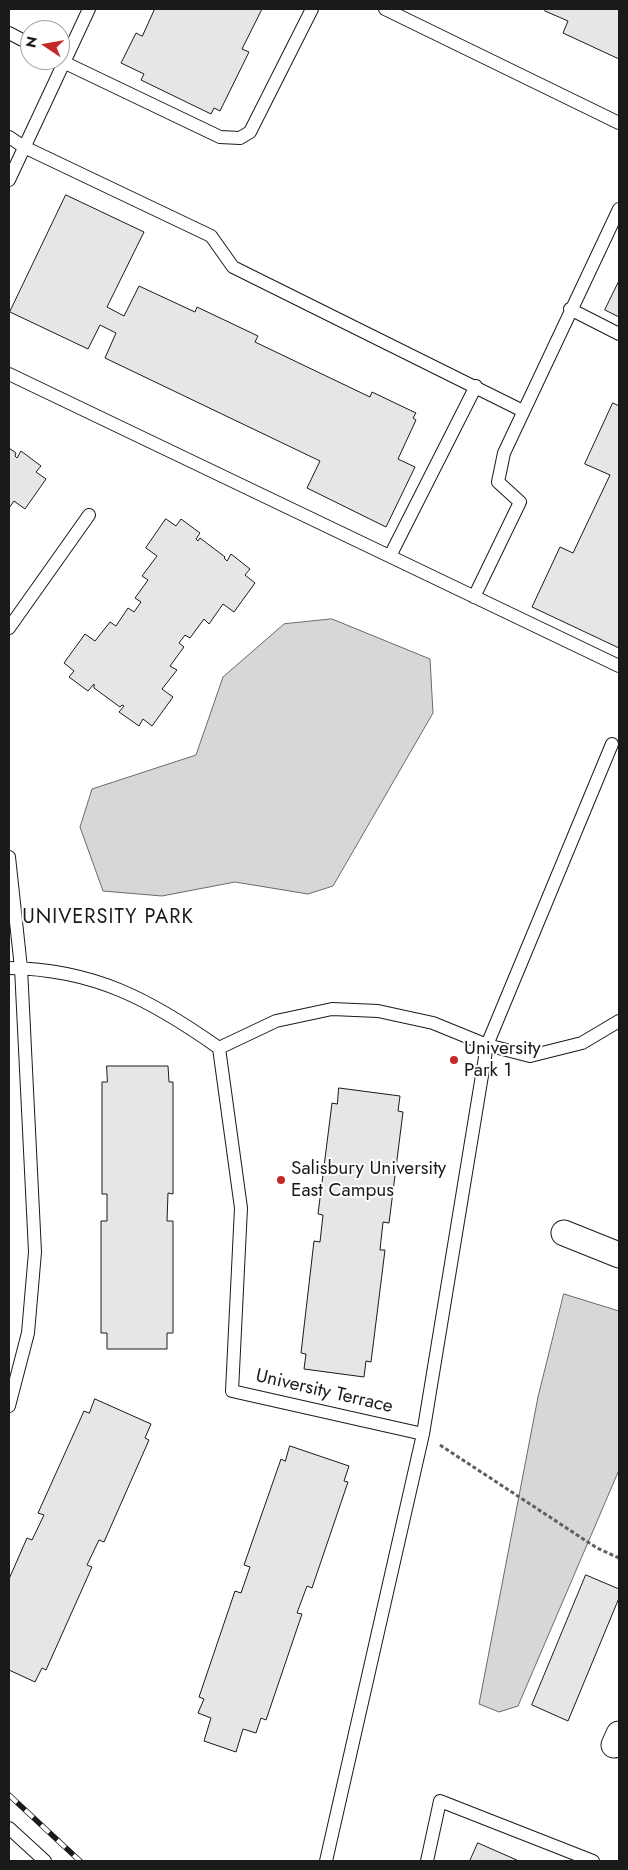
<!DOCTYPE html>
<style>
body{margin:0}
#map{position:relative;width:628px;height:1870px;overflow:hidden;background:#fff;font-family:Jost,sans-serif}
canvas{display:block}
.frame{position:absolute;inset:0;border:10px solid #1a1a1a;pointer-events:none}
.north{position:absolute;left:20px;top:20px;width:50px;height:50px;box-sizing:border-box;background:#fff;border:1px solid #a3a3a3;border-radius:50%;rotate:282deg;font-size:14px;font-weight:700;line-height:20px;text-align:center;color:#1a1a1a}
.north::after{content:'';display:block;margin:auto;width:18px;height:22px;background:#c62828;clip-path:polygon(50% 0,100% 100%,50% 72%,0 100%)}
</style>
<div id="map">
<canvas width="628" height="1870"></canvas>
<div class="frame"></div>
<div class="north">N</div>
</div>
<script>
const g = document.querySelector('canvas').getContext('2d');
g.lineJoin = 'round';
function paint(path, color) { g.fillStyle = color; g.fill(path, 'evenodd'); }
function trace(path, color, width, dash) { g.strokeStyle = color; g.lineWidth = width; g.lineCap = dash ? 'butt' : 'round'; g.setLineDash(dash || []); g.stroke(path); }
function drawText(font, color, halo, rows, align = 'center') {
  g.font = font + ' Jost,sans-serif'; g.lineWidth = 4; g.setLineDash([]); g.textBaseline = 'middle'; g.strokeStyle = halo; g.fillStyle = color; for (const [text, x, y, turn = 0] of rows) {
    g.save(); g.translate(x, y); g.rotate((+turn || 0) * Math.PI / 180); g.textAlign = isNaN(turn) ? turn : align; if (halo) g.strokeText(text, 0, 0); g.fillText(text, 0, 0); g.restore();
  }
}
const water = new Path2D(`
 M332,619l98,40 3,54 -100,173 -25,8 -73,-12 -73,14 -59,-5 -23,-64 12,-38 104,-34 27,-78 61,-53z
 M564,1294l55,17v159l-101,236 -19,6 -20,-8 59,-307z`);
paint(water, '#d7d7d7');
trace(water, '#6a6a6a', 1);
const building = new Path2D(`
 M155,9h107l-20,40 7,3 -29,59 -6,-3 -3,6 -70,-34 3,-6 -23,-11 15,-30 6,3z
 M546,9h73v50l-56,-26 5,-12 -23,-10z
 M66,195l78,37 -37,75 17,9 15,-30 56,26 2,-5 61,29 -3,6 115,55 2,-5 44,21 -3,5 3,2 -18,39 17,8 -29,60 -79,-39 13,-27 -215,-103 11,-25 -16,-8 -12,24 -78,-37z
 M619,281v36l-14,-7z
 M613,403l6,3v242l-87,-41 28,-60 13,6 37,-78 -25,-11z
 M9,448l7,5 -1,3 2,2 4,-7 20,15 -5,6 10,7 -21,30 -11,-8 -5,7z
 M166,519l10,7 5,-7 19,14 -4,6 2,2 2,-3 25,19 -1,1 3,3 4,-7 19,15 -5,6 10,8 -21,29 -11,-8 -14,20 -5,-5 -14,19 -5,-3 -6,8 5,4 -14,19 7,4 -15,19 11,8 -21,29 -9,-7 -4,7 -20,-14 5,-6 -2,-1 -2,2 -26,-19v-4l-6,7 -19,-14 5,-6 -10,-8 21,-29 10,7 15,-19 6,4 12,-18 6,4 7,-10 -6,-4 13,-18 -6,-4 15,-20 -11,-8z
 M107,1066h61l1,16h4v112l-5,-1 -1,28h6v112h-6v16h-60v-16h-6v-112h6v-27h-5v-112h5z
 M339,1088l61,8 -2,15 5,1 -14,111 -6,-1 -3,28h5l-14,112 -5,-1 -2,16 -60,-8 2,-15 -5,-1 13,-112 6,1 3,-27 -5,-1 14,-111 5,1z
 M95,1399l56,25 -6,14 4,2 -45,102 -5,-2 -12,25 5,2 -46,103 -4,-2 -7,14 -26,-12v-91l18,-41 5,2 12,-25 -6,-2 46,-102 5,2z
 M290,1446l59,20 -5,15 4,1 -36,106 -5,-2 -10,27 5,1 -36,106 -5,-2 -5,15 -13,-4 -7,23 -32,-11 7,-23 -13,-5 6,-14 -5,-2 36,-106 6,2 9,-26 -6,-2 37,-106 4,2z
 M586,1575l33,14v9l-51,123 -36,-16z
 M478,1843l41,18h-49z`);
paint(building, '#e6e6e6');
trace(building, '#1a1a1a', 1);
const service = new Path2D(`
 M385,9l234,114
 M9,33l21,11
 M59,60l161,77 20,1 10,-6 62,-123
 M9,137l15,10 187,89 22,31 290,144
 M9,180l80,-171
 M570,309l49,25
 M9,374l610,292
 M390,556l86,-170
 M474,597l46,-95 -22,-20 6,-29 115,-244
 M9,628l80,-113
 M9,857l12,111 14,284 -7,81 -19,73
 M9,968c85,1 142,32 210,80l22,160 -9,183 191,43
 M219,1048l57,-27 56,-12 46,2 55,12 54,22 43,11 52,-13 37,-22
 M9,1828l36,33
 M326,1861l97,-427 64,-389 125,-301
 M427,1861l13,-60 153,60`);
const minor = new Path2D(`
 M564,1233l55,22
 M614,1745l5,-11`);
trace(service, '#1a1a1a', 14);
trace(minor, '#1a1a1a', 27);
trace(new Path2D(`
 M440,1445l157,103 22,10`), '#5f5f5f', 3, [4, 2.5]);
trace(service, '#fff', 12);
trace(minor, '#fff', 25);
const rail = new Path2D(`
 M9,1795l71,66`);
trace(rail, '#1a1a1a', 5.5);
trace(rail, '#fff', 4, [11]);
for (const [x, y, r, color] of [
 [454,1060,5,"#c62828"],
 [281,1180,5,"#c62828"]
]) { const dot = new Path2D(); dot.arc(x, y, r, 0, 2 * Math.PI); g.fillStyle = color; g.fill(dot); trace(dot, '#fff', 2); }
drawText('19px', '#1a1a1a', '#fff', [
 ["University",464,1049],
 ["Park 1",464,1071],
 ["Salisbury University",291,1169],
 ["East Campus",291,1191]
], 'left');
drawText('19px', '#1a1a1a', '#fff', [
 ["University Terrace",324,1392,13]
]);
g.letterSpacing = '1px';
drawText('20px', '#1a1a1a', '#fff', [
 ["UNIVERSITY PARK",108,918]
]);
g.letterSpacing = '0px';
</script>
